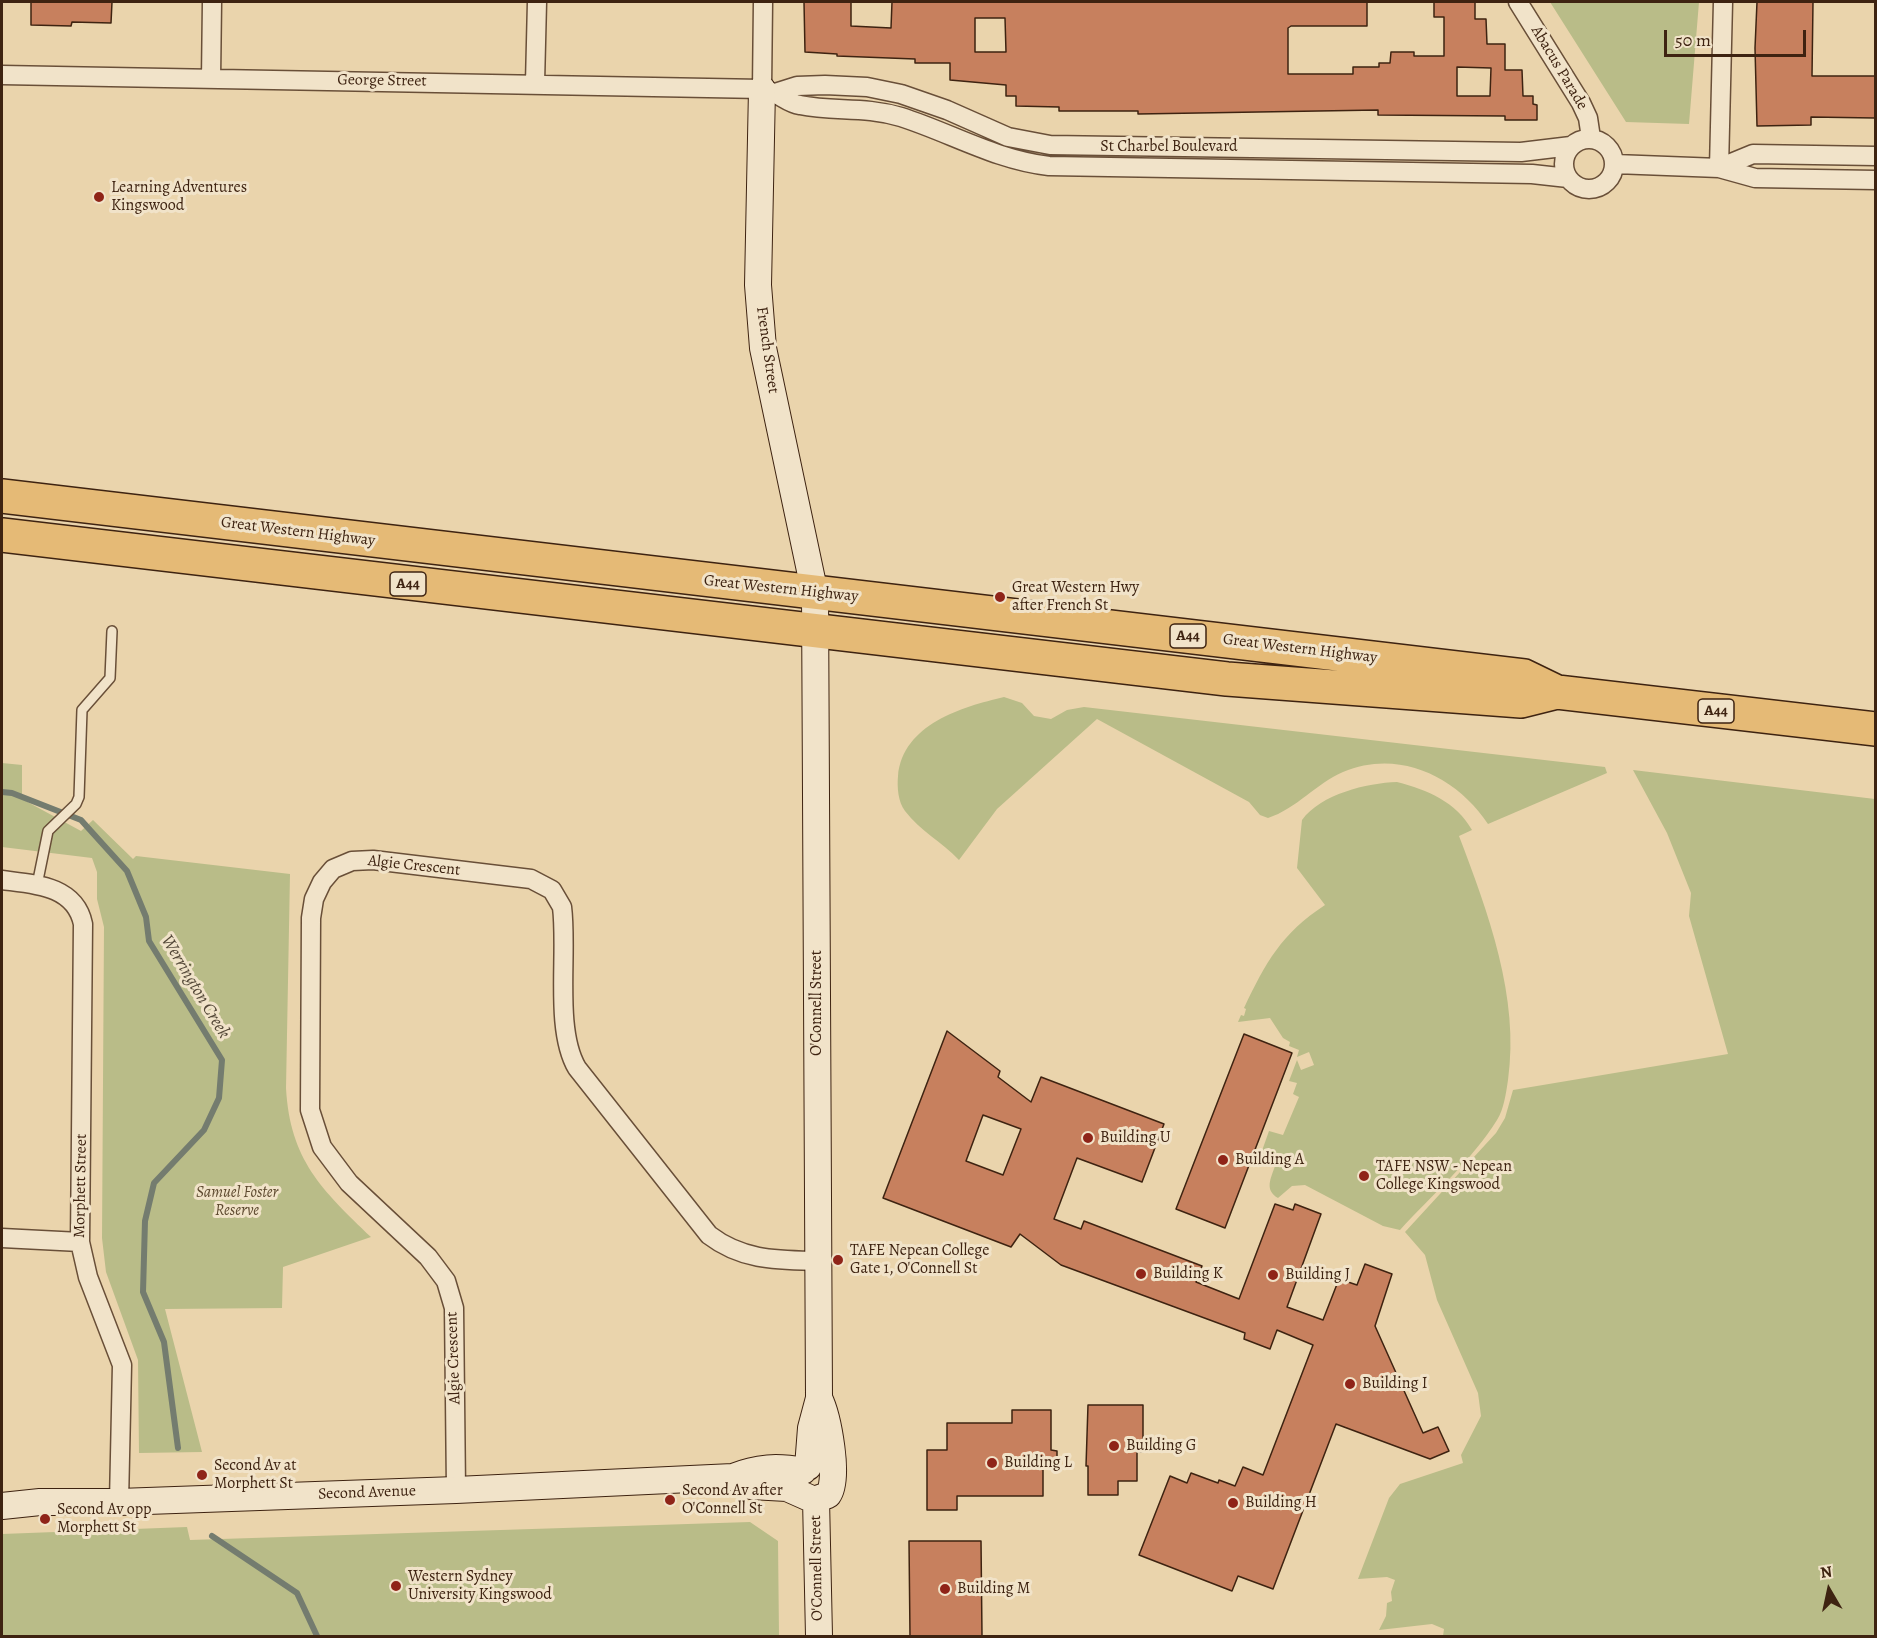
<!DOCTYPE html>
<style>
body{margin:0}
#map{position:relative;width:1877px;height:1638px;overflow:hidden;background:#ead4ac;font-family:Alegreya,serif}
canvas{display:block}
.frame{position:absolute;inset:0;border:3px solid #3e2311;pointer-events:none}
.north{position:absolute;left:1799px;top:1560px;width:60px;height:60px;-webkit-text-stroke:4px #f1e3c9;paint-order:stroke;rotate:351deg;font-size:16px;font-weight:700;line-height:24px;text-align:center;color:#3e2311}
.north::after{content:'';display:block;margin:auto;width:21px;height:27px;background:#3e2311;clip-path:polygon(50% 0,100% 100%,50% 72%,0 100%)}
.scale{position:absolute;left:1664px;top:30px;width:142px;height:27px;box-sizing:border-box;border:3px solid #3e2311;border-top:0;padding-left:8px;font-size:18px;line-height:21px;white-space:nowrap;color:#3e2311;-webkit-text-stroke:4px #f1e3c9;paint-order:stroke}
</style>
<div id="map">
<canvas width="1877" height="1638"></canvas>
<div class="frame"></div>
<div class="north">N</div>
<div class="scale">50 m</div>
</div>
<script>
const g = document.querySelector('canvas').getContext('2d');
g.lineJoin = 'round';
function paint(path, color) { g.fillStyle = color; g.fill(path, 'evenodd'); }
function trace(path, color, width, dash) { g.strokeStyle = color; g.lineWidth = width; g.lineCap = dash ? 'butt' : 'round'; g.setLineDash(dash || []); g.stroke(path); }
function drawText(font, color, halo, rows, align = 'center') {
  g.font = font + ' Alegreya,serif'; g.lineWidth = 6; g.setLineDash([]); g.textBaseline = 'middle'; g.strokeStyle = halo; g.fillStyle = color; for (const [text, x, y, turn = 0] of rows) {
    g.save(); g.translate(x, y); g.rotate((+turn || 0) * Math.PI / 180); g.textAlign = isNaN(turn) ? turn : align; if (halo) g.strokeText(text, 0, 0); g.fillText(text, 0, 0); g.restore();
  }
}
paint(new Path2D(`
 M1550,2h149l-10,122 -63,-2z
 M1004,697l18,6 12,13 17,3 16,-9 17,-3 521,60 2,6 -119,51c-31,-47 -89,-76 -145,-52 -26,11 -47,37 -75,46l-8,-3 -11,-13 -152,-83 -100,90 -38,51c-17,-18 -39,-29 -54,-49 -7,-9 -8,-24 -7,-35 5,-52 64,-69 106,-79z
 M2,763l20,2v34l59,32 12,-11 40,39 3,-3 154,18 -4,214c4,72 36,102 85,149l-88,30 -1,41 -117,1 37,143 -63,1 -1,-93 -32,-88 -4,-34 2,-311 -7,-28v-27l-5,-14 -90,-11z
 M1633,770l242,29v837h-432l1,-7 -12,-5 -53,6 7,-14 1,-13 5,-2 -1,-9 4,-12 -8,-3 -29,2 31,-81 11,-14 63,-21 -2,-8 20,-39 -3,-23 -41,-93 -12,-45 -20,-23 91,-99 9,-15 8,-28 215,-36 -39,-138 2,-23 -24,-60z
 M1397,782c31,8 59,20 75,48l-13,6c29,76 61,162 49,244 -2,13 -4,29 -11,40 -24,39 -66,76 -97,110l-17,-4 -78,-41 -13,1 -14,12c-14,-8 -7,-20 -3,-32l-17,-4 11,-31 14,4 16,-38 -6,-3 4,-11 -8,-2 8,-21 4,10 13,-5 -5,-13 -12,5 2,-7 -10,-4 1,-4 -7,-4 -13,-20 -32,4 3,-7 3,1 2,-7 -2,-1c22,-46 37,-74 81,-103l-28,-37 5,-48c19,-26 65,-37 95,-38z
 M750,1522l28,19 1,95h-777v-102l185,-7 3,13z`), '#b9bc88');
trace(new Path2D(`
 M2,792l10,1 69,27 46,51 19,46 3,24 73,119 -3,38 -15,32 -50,53 -9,38 -2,71 21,50 14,106
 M212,1536l85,57 20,43`), '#747c6f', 6);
const building = new Path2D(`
 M31,2h81l-1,21 -39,-1 -1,4 -40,-1z
 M804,2h47v24l40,2 1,-26h475v24h-76l-3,2v46h65v-7h26v-4h11l1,-11h23v4h30v-39h-10v-15h41v17h11l1,25h18v26h17l1,26h10v8l4,1v15h-32v-4l-127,-1v-5l-240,4v-3h-79v-4l-43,-1v-10h-10v-11l-56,-5v-17h-35v-4l-78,-3v-2l-32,-2zM975,18h30l1,34h-31zM1457,67l34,1 -1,28h-33z
 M1757,2h56l-1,74h63v42l-64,-1v8l-54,1 -2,-78z
 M947,1031l53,40 -2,6 33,25 10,-25 123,47 -22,58 -65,-24 -23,61 27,10 3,-8 118,45 -6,16 43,17 36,-95 18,6 2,-6 26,10 -34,93 36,13 16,-41 18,6 8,-21 27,10 -17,52 48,107 15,-6 11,24 -19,8 -94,-35 -63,165 -35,-13 -6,15 -93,-36 31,-79 17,7 4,-10 27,10 1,-3 16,6 8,-19 20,8 50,-130 -36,-15 -7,19 -26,-10 1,-6 -184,-68 -41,-31 -9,13 -128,-49zM983,1115l38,14 -18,46 -37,-14z
 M1244,1034l48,19 -67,175 -49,-19z
 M1088,1405h55v47h-6v29h-19v14h-30v-29h-2z
 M1012,1410h39v40l6,1v16h-14v29h-86v14h-30v-60h20v-27h65z
 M909,1541h72l1,95h-72z`);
paint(building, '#c7805e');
trace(building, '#3e2311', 1.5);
const lane = new Path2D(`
 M37,885l11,-54 28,-27 3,-7 3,-87 28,-32 2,-47`);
const street = new Path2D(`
 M1518,2l63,101 7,15 3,20
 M2,75l760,14c17,3 24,14 38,16 34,7 64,1 101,12 50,16 95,43 148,49l483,8 36,4
 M211,79l1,-77
 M535,83l2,-81
 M762,89l1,-87
 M778,92l19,-6 28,-1 42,2 34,7 46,16 61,27 42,8 471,7 50,-6
 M1564 164a25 25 0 1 1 50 0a25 25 0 1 1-50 0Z
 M1615,164l104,4 36,10 121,2
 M1719,168l4,-166
 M1719,168l34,-14 123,2
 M2,880c31,4 73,5 81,44l-3,318 8,35 34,88 -3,137
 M2,1238l78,4
 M456,1490l-2,-182 -8,-27 -18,-24 -79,-74 -27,-36 -12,-37 1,-192 3,-19 8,-17 11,-13 19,-8 21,-1 158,19 21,11 10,17c6,46 -8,122 15,161l132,167c34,26 69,25 110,26`);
const secondary = new Path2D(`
 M762,89l-4,196 5,63 52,246 4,804 -8,30 -3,39
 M733,1477l18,9 36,2 27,12 14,-5c12,-16 0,-79 -9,-97
 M816,1499l3,137
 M2,1506l38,-4h79l337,-12 277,-13c24,-10 45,-11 70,-6`);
const highway = new Path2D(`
 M2,496l1522,180 33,16 319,37
 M2,535l1225,144 294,22 36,-9`);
trace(lane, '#694f38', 12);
trace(street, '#694f38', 21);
trace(secondary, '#3e2311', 28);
trace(highway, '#3e2311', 36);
trace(lane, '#f1e3c9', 9);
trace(street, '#f1e3c9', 18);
trace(secondary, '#f1e3c9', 26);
trace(highway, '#e5ba76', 33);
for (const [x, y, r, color] of [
 [99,197,6,"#8f2418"],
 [1000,597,6,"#8f2418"],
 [1088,1138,6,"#8f2418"],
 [1223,1160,6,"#8f2418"],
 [1364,1176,6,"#8f2418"],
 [838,1260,6,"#8f2418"],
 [1141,1274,6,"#8f2418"],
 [1273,1275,6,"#8f2418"],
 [1350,1384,6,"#8f2418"],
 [1114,1446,6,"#8f2418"],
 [992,1463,6,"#8f2418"],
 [202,1475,6,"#8f2418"],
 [670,1500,6,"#8f2418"],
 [1233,1503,6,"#8f2418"],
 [45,1519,6,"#8f2418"],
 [396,1586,6,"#8f2418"],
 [945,1589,6,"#8f2418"]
]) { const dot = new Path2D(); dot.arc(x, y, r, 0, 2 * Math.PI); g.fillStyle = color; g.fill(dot); trace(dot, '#f1e3c9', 2); }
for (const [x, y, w] of [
 [408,584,36],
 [1188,636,36],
 [1716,711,36]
]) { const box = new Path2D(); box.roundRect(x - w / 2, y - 12, w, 24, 4.5); g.fillStyle = '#f1e3c9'; g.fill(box); trace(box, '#3e2311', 1.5); }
drawText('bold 15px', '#3e2311', null, [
 ["A44",408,584],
 ["A44",1188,636],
 ["A44",1716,711]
]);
drawText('16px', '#3e2311', '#f1e3c9', [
 ["Abacus Parade",1559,68,59],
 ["George Street",382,81,1],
 ["St Charbel Boulevard",1169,147],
 ["French Street",767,350,82],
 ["Great Western Highway",298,532,7],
 ["Great Western Highway",781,589,6],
 ["Great Western Highway",1300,649,7],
 ["Algie Crescent",414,866,6],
 ["O'Connell Street",817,1003,-90],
 ["Morphett Street",81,1186,-89],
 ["Algie Crescent",454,1358,-92],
 ["Second Avenue",367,1493,-2],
 ["O'Connell Street",817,1568,-91]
]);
drawText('16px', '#3e2311', '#f1e3c9', [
 ["Learning Adventures",111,188],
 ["Kingswood",111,206],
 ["Great Western Hwy",1012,588],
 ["after French St",1012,606],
 ["Building U",1100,1138],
 ["Building A",1235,1160],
 ["TAFE NSW - Nepean",1376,1167],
 ["College Kingswood",1376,1185],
 ["TAFE Nepean College",850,1251],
 ["Gate 1, O'Connell St",850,1269],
 ["Building K",1153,1274],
 ["Building J",1285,1275],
 ["Building I",1362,1384],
 ["Building G",1126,1446],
 ["Building L",1004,1463],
 ["Second Av at",214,1466],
 ["Morphett St",214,1484],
 ["Second Av after",682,1491],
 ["O'Connell St",682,1509],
 ["Building H",1245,1503],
 ["Second Av opp",57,1510],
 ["Morphett St",57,1528],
 ["Western Sydney",408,1577],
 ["University Kingswood",408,1595],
 ["Building M",957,1589]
], 'left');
drawText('italic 16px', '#5d492f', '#f1e3c9', [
 ["Samuel Foster",237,1193],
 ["Reserve",237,1211]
]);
drawText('italic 18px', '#544838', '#f1e3c9', [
 ["Werrington Creek",195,987,59]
]);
</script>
